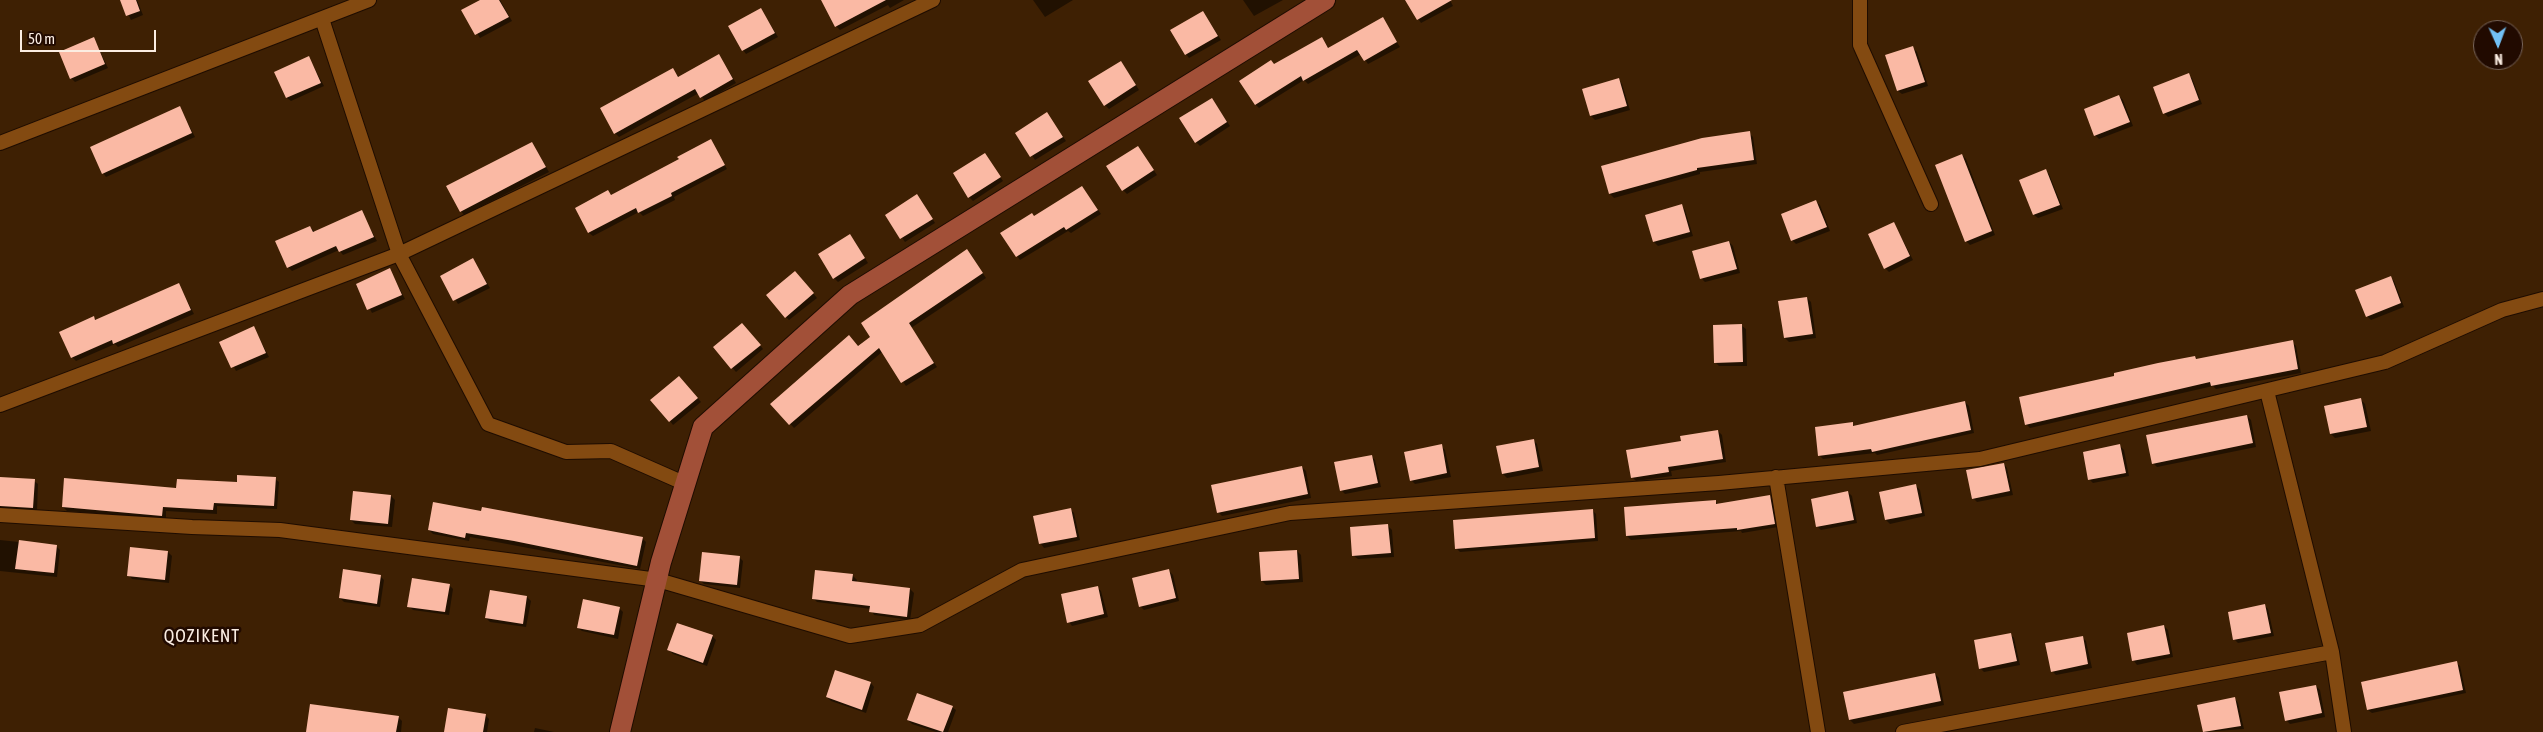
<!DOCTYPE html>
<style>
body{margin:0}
#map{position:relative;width:2543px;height:732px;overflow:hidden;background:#3e2003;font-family:"Asap Condensed",sans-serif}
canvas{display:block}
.north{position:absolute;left:2473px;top:20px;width:50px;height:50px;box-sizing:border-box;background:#210a00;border:1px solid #78655a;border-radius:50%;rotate:178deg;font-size:14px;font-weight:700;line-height:20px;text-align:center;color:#fbede2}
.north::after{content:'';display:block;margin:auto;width:18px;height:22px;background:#72c1f5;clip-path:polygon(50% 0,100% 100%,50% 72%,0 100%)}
.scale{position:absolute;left:20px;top:30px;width:136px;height:22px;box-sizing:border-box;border:2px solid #fbede2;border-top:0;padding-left:6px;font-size:15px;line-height:18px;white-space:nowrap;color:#fbede2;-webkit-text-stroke:4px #210a00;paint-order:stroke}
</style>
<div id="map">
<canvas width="2543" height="732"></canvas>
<div class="north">N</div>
<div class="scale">50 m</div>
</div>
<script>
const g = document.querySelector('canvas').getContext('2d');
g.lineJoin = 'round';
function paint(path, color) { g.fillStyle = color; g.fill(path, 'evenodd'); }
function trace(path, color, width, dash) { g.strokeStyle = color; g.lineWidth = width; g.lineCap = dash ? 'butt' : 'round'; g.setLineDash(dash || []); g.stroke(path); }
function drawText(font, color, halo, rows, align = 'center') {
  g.font = font + ' "Asap Condensed",sans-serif'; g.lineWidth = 5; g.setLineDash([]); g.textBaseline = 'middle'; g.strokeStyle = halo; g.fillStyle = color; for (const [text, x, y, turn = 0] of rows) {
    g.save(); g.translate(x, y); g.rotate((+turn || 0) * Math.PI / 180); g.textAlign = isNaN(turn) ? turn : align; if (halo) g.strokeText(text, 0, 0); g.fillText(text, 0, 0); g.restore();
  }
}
paint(new Path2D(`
 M121,0h16l6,15 -12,5z
 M482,0h18l12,21 -32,17 -17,-28z
 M827,0h77l-14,8 -2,-3 -48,25 -4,-4z
 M1033,0h40l-28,17z
 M1243,0h40l-29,16z
 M1406,0h44l3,6 -32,17z
 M761,9l17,28 -32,17 -3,-4z
 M1203,12l18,28 -32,18 -3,-4z
 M1382,19l18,28 -32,17 -7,-10 -53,30 -4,-4 -45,28 -4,-4 19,-39 48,-27 7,11z
 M94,39l14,29 -33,14 -4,-4z
 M1913,48l4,4 11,34 -26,8 -4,-3z
 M719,55l17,28 -31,18 -6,-8 -80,44 -4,-4 58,-63 6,7z
 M309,58l15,28 -33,15 -4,-3z
 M1124,66l15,24 -30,19 -4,-4z
 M2188,75l4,3 10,26 -34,13 -4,-4z
 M1619,80l3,4 8,26 -35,10 -4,-4 -7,-26z
 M2119,96l4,4 10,26 -34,13 -4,-4z
 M1212,99l18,27 -30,20 -4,-4z
 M180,108l15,29 -89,40 -3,-4z
 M1047,114l19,27 -31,19 -18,-27z
 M1749,133l4,4 4,27 -57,8v2l-86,24 -4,-4 -7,-27z
 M711,141l16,28 -53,28 1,3 -32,16 -4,-4 -46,24 -4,-3 -13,-25 32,-16 4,4 68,-36z
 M532,143l17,29 -85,43 -3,-4z
 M1138,147l19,28 -30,19 -4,-4z
 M985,154l18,27 -30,20 -4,-4z
 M1962,155l4,4 29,76 -25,10 -4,-4z
 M2045,171l4,3 14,35 -25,9 -4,-3z
 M1082,187l19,27 -30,19 -3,-2 -48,29 -18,-26 33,-17z
 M921,200l14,23 -30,19 -19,-27z
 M1816,202l4,3 10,26 -34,13 -4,-4z
 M1682,206l3,4 8,26 -35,10 -4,-4 -7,-27z
 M361,212l16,29 -34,14 -4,-5 -47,21 -4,-4 22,-40 5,5z
 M1894,223l19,37 -24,12 -4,-4z
 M854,240l14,23 -30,19 -4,-4z
 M1729,242l4,4 7,27 -35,9 -3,-3z
 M967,250l19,28 -75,50 26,39 -31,19 -24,-34 -88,76 -22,-24 99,-67z
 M473,259l17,29 -32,16 -17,-28z
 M390,270l15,29 -33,14 -15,-29z
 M799,276l18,22 -28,22 -3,-3z
 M2390,277l4,4 10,26 -33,13 -4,-4z
 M179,285l15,29 -76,33 -3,-3 -39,17 -4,-4 22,-39 3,3z
 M1807,298l4,4 5,36 -27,4 -4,-4z
 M1742,326l4,3 1,37h-28l-4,-4z
 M254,328l15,29 -33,14 -15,-29z
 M746,328l17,21 -27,23 -22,-25z
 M2292,342l4,4 5,27 -85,16 -3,-3 -183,42 -4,-4 90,-47 79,-20 3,3z
 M683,381l18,21 -28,23 -3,-4z
 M2361,400l4,4 6,27 -36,7 -4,-4z
 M1965,402l4,4 5,27 -97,22 -2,-2 -52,6 -4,-4 33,-31 3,3z
 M2247,416l4,4 5,27 -99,20 -4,-4z
 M1718,431l4,4 4,27 -55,9 1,5 -36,5 -4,-4 51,-35z
 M1533,440l4,4 6,27 -36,7 -4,-4 -5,-27z
 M1441,446l4,4 6,27 -36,7 -4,-4z
 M2120,446l4,4 5,26 -36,7 -3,-3z
 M1371,456l4,4 6,27 -36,7 -4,-4z
 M2004,464l3,4 6,27 -36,7 -4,-4z
 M1302,467l4,4 5,27 -89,18 -4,-4z
 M0,479l34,2 4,3 -1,27 -37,-2z
 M275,479l4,3 -2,27 -60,-3v8l-51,-3v8l-99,-8 -4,-4 115,-18z
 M1916,486l4,4 5,26 -35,8 -4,-4z
 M1848,492l4,4 5,27 -36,7 -3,-3z
 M391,496l4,4 -3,27 -37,-3 -4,-4z
 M1770,497l4,4 4,26 -36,6 -1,-2 -110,9 -4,-4 89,-34 3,3z
 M1071,510l3,3 6,27 -36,8 -3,-4 -6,-27z
 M1592,510l4,4 2,27 -138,11 -4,-4z
 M1388,526l4,4 2,27 -36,2 -4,-3z
 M429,530l213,8 4,4 -6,27 -170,-32 -1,4 -36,-7z
 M0,540l56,6 4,4 -3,27 -57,-6z
 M1297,551l4,4 2,27 -37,3 -4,-4z
 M168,552l4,4 -3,27 -37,-4 -3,-4z
 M740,558l3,3 -3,27 -36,-4 -4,-4z
 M1169,571l4,4 6,26 -35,9 -4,-4z
 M380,576l4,4 -4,27 -36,-5 -4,-4z
 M853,576l4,4 -1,3 54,6 4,4 -4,27 -36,-5 -3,-6 -54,-7 -4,-4z
 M449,585l4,4 -4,26 -36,-5 -4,-4z
 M1097,587l4,4 7,26 -36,9 -3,-4z
 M527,597l4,4 -5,26 -36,-5 -4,-4z
 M2264,605l4,4 6,27 -36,7 -4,-4z
 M619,608l4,4 -5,27 -36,-8 -4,-3z
 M2164,626l4,4 5,27 -36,8 -3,-4z
 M2010,634l4,4 6,27 -36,7 -4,-4z
 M712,636l4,4 -9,26 -34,-12 -4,-4z
 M2082,637l4,4 6,27 -36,7 -4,-4z
 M2456,663l4,3 6,27 -94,20 -4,-3z
 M1935,674l4,4 5,27 -90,19 -4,-4 -6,-27z
 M871,683l3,4 -8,26 -35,-12 -4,-4z
 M2316,686l4,4 5,27 -35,7 -4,-4z
 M2235,699l3,4 6,26 -40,3 -5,-26z
 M952,707l4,3 -8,22h-12l-24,-8 -4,-4z
 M485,715l4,4 -2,13h-42z
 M398,717l4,4 -1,11h-94z
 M535,728l19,4h-20z`), '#0007');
paint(new Path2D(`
 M120,0h16l4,11 -14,5z
 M480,0h19l10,17 -34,18 -14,-25z
 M821,0h65l-51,27z
 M1405,0h47l-35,20z
 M761,8l14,25 -33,18 -14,-25z
 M1203,11l15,25 -33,19 -15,-25z
 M1383,17l14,25 -33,19 -7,-11 -54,31 -2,-5 -46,29 -16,-24 32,-21 3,4 48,-27 6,11z
 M94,37l11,27 -35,15 -11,-27z
 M1913,46l12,36 -28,9 -12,-36z
 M719,54l14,25 -33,19 -5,-9 -81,45 -14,-26 73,-40 5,9z
 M309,56l12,27 -35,15 -12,-26z
 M1121,61l15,24 -32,21 -16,-25z
 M2189,73l10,27 -36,14 -10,-27z
 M1619,78l8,28 -37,10 -8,-27z
 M2119,95l11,27 -36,14 -10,-27z
 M1212,98l15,24 -32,21 -16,-25z
 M180,106l12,27 -90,41 -12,-27z
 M1047,112l16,25 -33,20 -15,-24z
 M1750,131l4,29 -57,8v2l-88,24 -8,-28 101,-28z
 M711,139l14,26 -54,28 1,3 -34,17 -2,-5 -48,25 -13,-25 33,-18 3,5 68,-36 -2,-2z
 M532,142l14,25 -86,45 -14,-26z
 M1138,146l16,24 -32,21 -16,-25z
 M985,153l16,24 -33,21 -15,-25z
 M1962,154l30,77 -27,11 -30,-77z
 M2046,169l14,36 -27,10 -14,-35z
 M1082,186l16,24 -32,20 -2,-3 -48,30 -16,-24 32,-20 2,3z
 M917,194l16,25 -33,20 -15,-24z
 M1816,200l11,27 -36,14 -10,-27z
 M1682,204l8,28 -37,10 -8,-27z
 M362,210l12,27 -35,15 -3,-6 -49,22 -12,-27 35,-15 3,6z
 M1894,222l16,34 -26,13 -16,-35z
 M850,234l15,24 -32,21 -15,-25z
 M1729,241l8,28 -37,10 -8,-28z
 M967,249l16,24 -74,50 25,40 -33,20 -22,-35 -90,77 -19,-21 79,-69 9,11 12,-9 -9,-14z
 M473,258l14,26 -34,17 -13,-25z
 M390,268l12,27 -35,15 -11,-26z
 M795,271l19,22 -29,25 -19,-23z
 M2391,276l10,27 -35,14 -11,-27z
 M179,283l12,27 -78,34 -1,-4 -41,18 -12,-26 35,-16 1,4z
 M1807,297l6,37 -29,4 -6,-37z
 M742,323l19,22 -30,24 -18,-22z
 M1742,324l1,38 -29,1 -1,-38z
 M254,326l12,27 -35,15 -12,-26z
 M2293,340l5,29 -87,17 -1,-4 -185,43 -6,-28 95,-21v-3l44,-10 37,-7 1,3z
 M679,376l19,22 -29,24 -19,-22z
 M2361,398l6,29 -37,7 -6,-28z
 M1965,401l6,29 -99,22 -1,-3 -53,7 -3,-29 38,-5v4z
 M2247,415l6,28 -101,21 -6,-29z
 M1718,430l5,29 -55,8 1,5 -38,6 -5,-28 55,-9 -1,-5z
 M1534,439l5,28 -37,7 -6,-28z
 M1442,444l5,29 -37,8 -6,-29z
 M2120,444l6,29 -38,7 -5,-28z
 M1372,455l6,28 -38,8 -6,-29z
 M2004,463l6,28 -38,8 -6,-29z
 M1302,466l6,28 -91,19 -6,-28z
 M237,475l39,2 -2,29 -60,-3 -1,7 -50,-3 -1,9 -100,-9 2,-29 112,10 1,-9 60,3z
 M0,477l35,2 -2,29 -33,-2z
 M1916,484l6,29 -37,7 -6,-28z
 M353,491l38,4 -3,29 -38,-4z
 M1848,491l6,29 -38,7 -5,-28z
 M1770,495l5,29 -38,6v-2l-111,8 -2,-29 92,-7v4z
 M433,502l48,9 1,-4 161,30 -6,29 -123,-25 -48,-8 -1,5 -37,-8z
 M1071,508l6,29 -38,7 -6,-28z
 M1593,509l2,29 -140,11 -2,-29z
 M1388,524l3,29 -39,3 -2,-29z
 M19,540l38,5 -3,28 -39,-4z
 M130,547l38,4 -3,29 -38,-4z
 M1297,550l2,29 -38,2 -2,-29z
 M702,552l38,4 -3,29 -38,-4z
 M343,569l38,6 -4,29 -38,-6z
 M1169,569l7,29 -37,9 -7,-29z
 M815,570l38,4 -1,7 58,7 -3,29 -38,-5 1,-6 -58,-7z
 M412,578l38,6 -5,28 -38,-5z
 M1098,586l6,28 -37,9 -6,-29z
 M490,590l37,6 -4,28 -38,-6z
 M583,599l37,8 -6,28 -37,-7z
 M2265,604l6,29 -38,7 -5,-28z
 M677,623l36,12 -10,28 -36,-13z
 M2164,625l6,29 -38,7 -5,-28z
 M2011,633l6,28 -38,8 -5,-29z
 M2083,636l5,28 -37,8 -6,-29z
 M2457,661l6,29 -96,20 -6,-28z
 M835,670l36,12 -9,28 -36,-13z
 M1935,673l6,28 -92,19 -6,-28z
 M2316,685l6,28 -37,8 -6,-29z
 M917,693l36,13 -10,26 -36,-12z
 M2235,697l6,29 -38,6 -6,-27z
 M310,704l89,12 -3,16h-90z
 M448,708l38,6 -3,18h-39z`), '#fab9a4');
const street = new Path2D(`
 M1860,0v45l71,159
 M322,19l77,235 89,170 78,28 45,-1 75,33
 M0,143l369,-143
 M2267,391l65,261 12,80
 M0,405l399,-151 534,-254
 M1776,477l42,255
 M0,515l192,12 88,3 378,50 192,56 70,-11 102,-55 268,-57 429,-30 261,-24 405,-97 117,-52 41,-11
 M1903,732l429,-80`);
const secondary = new Path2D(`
 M620,732l41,-170 42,-135 147,-132 475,-295`);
trace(street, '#1e0c00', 16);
trace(secondary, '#1e0c00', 22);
trace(street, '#834a11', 14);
trace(secondary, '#a25038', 20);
g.letterSpacing = '1px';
drawText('18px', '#fbede2', '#210a00', [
 ["QOZIKENT",202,636]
]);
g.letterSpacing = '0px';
</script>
